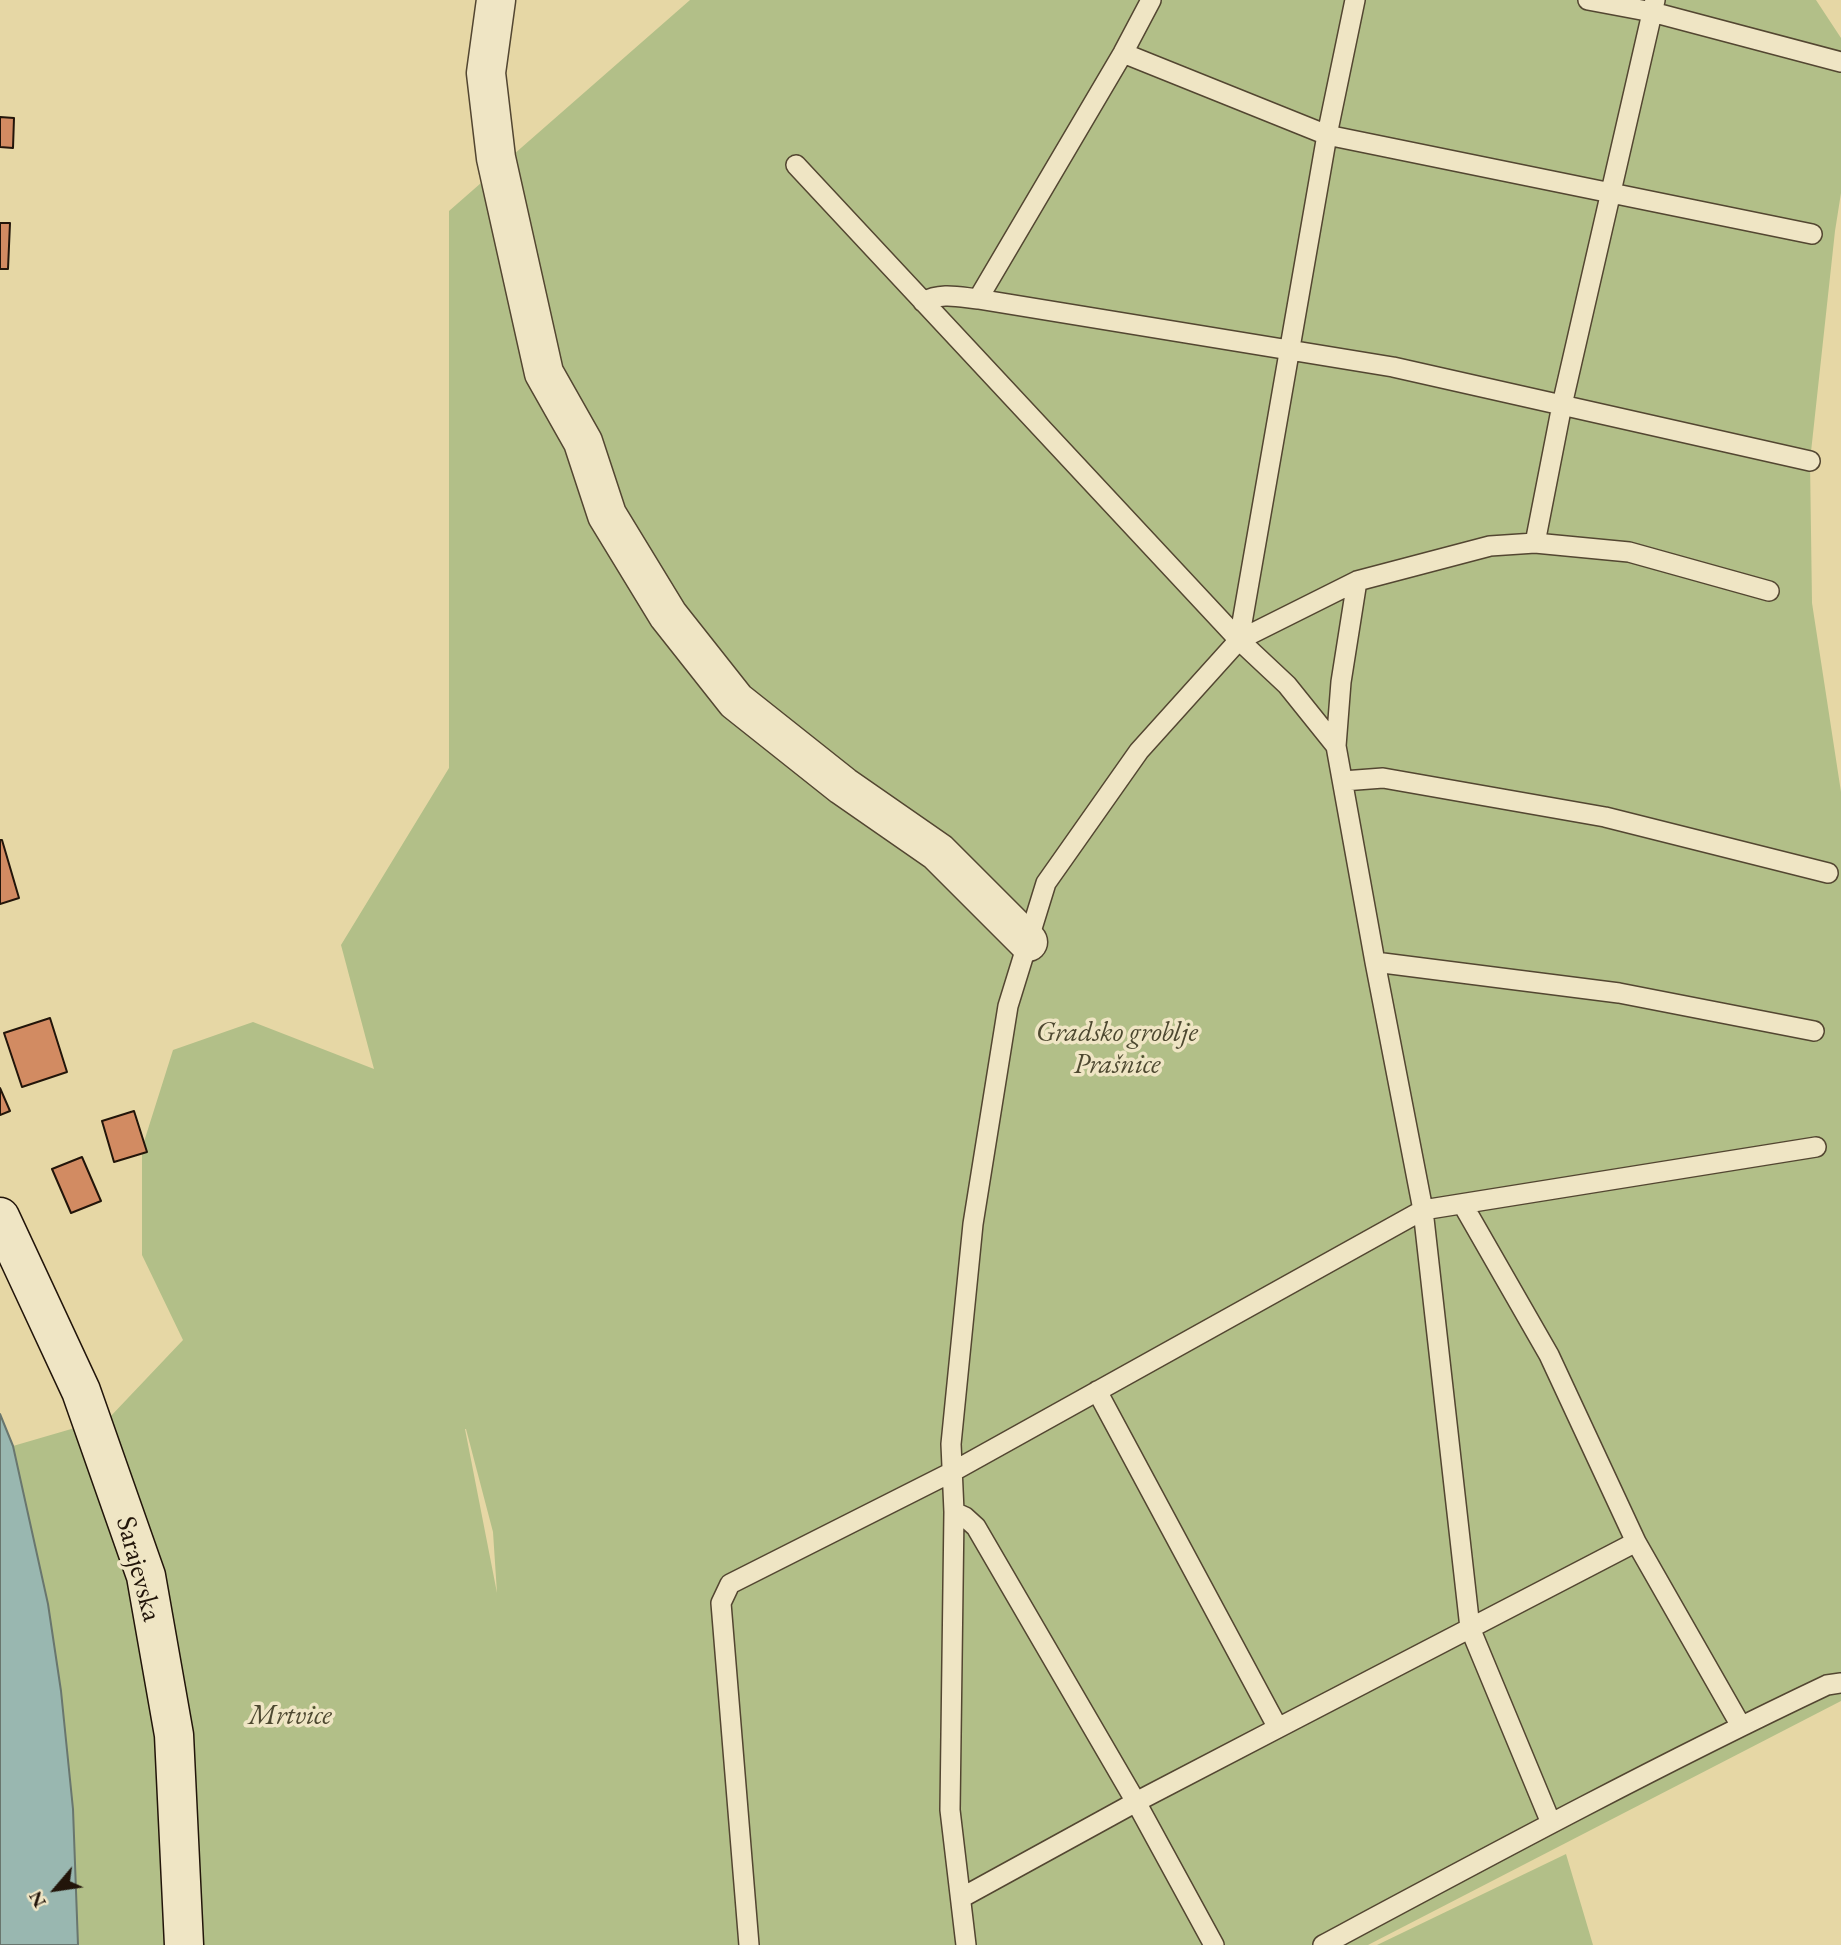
<!DOCTYPE html>
<meta charset="utf-8">
<style>
body{margin:0}
#map{position:relative;width:1841px;height:1945px;overflow:hidden;background:#e6d7a5;font-family:"EB Garamond",serif}
canvas{display:block}
.north{position:absolute;left:21px;top:1854px;width:70px;height:70px;-webkit-text-stroke:5px #efe5c4;paint-order:stroke;rotate:241deg;font-size:19px;font-weight:700;line-height:28px;text-align:center;color:#22150a}
.north::after{content:'';display:block;margin:auto;width:24px;height:32px;background:#22150a;clip-path:polygon(50% 0,100% 100%,50% 72%,0 100%)}
</style>
<div id="map">
<canvas width="1841" height="1945"></canvas>
<div class="north">N</div>
</div>
<script>
const g = document.querySelector('canvas').getContext('2d');
g.lineJoin = 'round';
function paint(path, color) { g.fillStyle = color; g.fill(path, 'evenodd'); }
function trace(path, color, width, dash) { g.strokeStyle = color; g.lineWidth = width; g.lineCap = dash ? 'butt' : 'round'; g.setLineDash(dash || []); g.stroke(path); }
function drawText(font, color, halo, rows, align = 'center') {
  g.font = font + ' "EB Garamond",serif'; g.lineWidth = 7; g.setLineDash([]); g.textBaseline = 'middle'; g.strokeStyle = halo; g.fillStyle = color; for (const [text, x, y, turn = 0] of rows) {
    g.save(); g.translate(x, y); g.rotate((+turn || 0) * Math.PI / 180); g.textAlign = isNaN(turn) ? turn : align; if (halo) g.strokeText(text, 0, 0); g.fillText(text, 0, 0); g.restore();
  }
}
paint(new Path2D(`
 M690,0h1126l25,38v155l-6,38 -25,230 2,142 29,189v909l-473,244h-1290l-5,-136 -12,-118 -13,-87 -35,-158 96,-28 74,-78 -41,-85v-107l31,-98 80,-28 121,47 -33,-124 108,-177v-557zM466,1429l27,103 4,61 -32,-164z
 M1566,1854l27,91h-216z`), '#b2bf88');
const water = new Path2D(`
 M0,1414l13,32 35,158 13,87 12,118 5,136h-78z`);
paint(water, '#99b7b0');
trace(water, '#69766e', 2);
const building = new Path2D(`
 M0,117l14,1 -1,30 -13,-1z
 M0,223h10l-2,46h-8z
 M0,840h2l17,58 -19,6z
 M50,1018l17,54 -45,15 -18,-54z
 M0,1088l10,23 -10,4z
 M134,1111l13,41 -33,10 -12,-41z
 M82,1157l19,44 -30,12 -19,-44z`);
paint(building, '#d28b62');
trace(building, '#22150a', 2);
const lane = new Path2D(`
 M1588,0l64,12 189,50
 M1123,53l204,82 485,99
 M796,165l443,475 48,45 49,61 39,216 48,248 47,418 81,195
 M978,299l145,-246 28,-53
 M923,302c18,-10 36,-5 55,-3l415,68 417,94
 M1535,543l27,-138 93,-405
 M1239,640l88,-505 28,-135
 M1336,746l5,-64 16,-101
 M1343,781l40,-3 222,39 223,56
 M1375,962l244,31 195,38
 M1463,1205l86,150 87,187 105,184
 M954,1512l11,5 11,10 160,275 78,143
 M1278,1728l358,-186
 M961,1898l175,-96 142,-74 -181,-337
 M749,1945l-28,-342 9,-19 222,-112 471,-262 393,-63
 M966,1945l-16,-135 4,-298 -3,-68 22,-220 35,-218 38,-123 93,-132 100,-111 118,-59 133,-35 45,-3 94,9 140,39
 M1323,1945c166,-89 333,-179 504,-260l14,-2`);
const street = new Path2D(`
 M496,0l-10,73 10,85 48,215 39,69 24,73 61,100 68,86 107,85 95,66 90,90`);
const secondary = new Path2D(`
 M0,1217l81,174 65,185 28,159 10,210`);
trace(lane, '#534631', 22);
trace(street, '#534631', 41);
trace(secondary, '#22150a', 41);
trace(lane, '#efe5c4', 19);
trace(street, '#efe5c4', 38);
trace(secondary, '#efe5c4', 38);
drawText('italic 28px', '#4d4830', '#efe5c4', [
 ["Gradsko groblje",1117,1033],
 ["Prašnice",1117,1065],
 ["Mrtvice",290,1716]
]);
drawText('28px', '#22150a', '#efe5c4', [
 ["Sarajevska",138,1569,75]
]);
</script>
